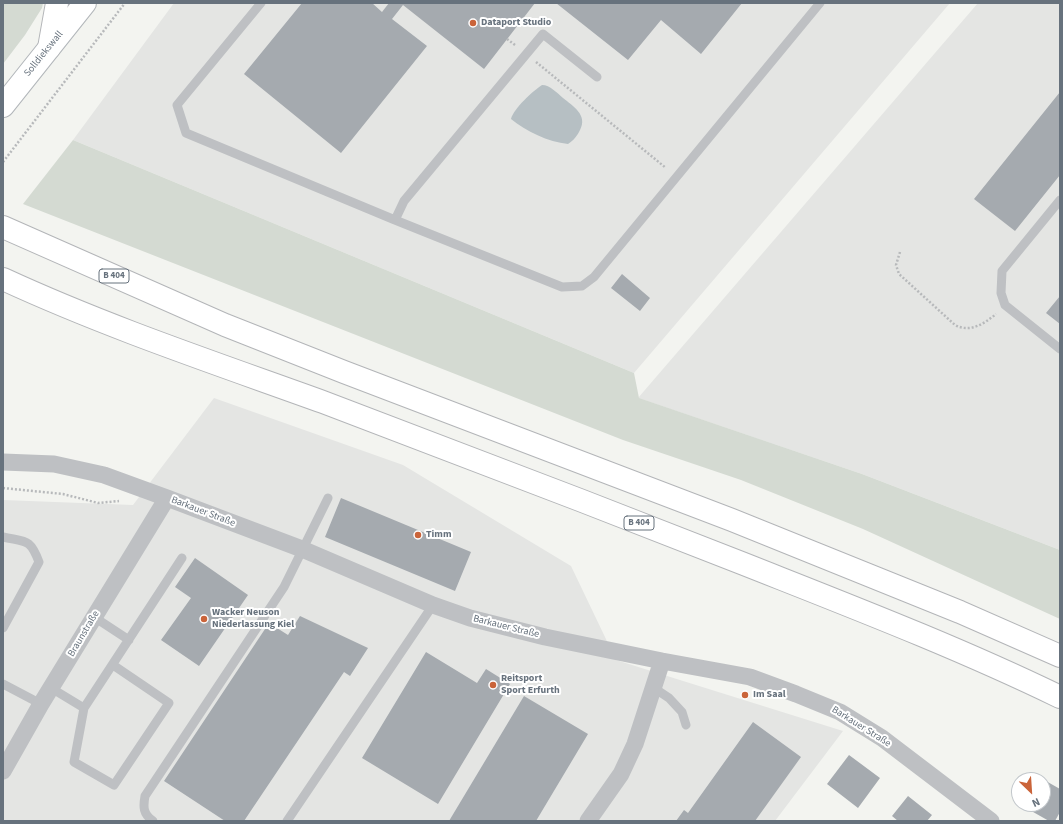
<!DOCTYPE html>
<meta charset="utf-8">
<style>
body{margin:0}
#map{position:relative;width:1063px;height:824px;overflow:hidden;background:#f3f4f0;font-family:"Source Sans 3",sans-serif}
canvas{display:block}
.frame{position:absolute;inset:0;border:4px solid #67727d;pointer-events:none}
.north{position:absolute;left:1011px;top:772px;width:40px;height:40px;box-sizing:border-box;background:#fff;border:1px solid #c2c7cb;border-radius:50%;rotate:155deg;font-size:11px;font-weight:700;line-height:16px;text-align:center;color:#67727d}
.north::after{content:'';display:block;margin:auto;width:14px;height:18px;background:#ca643a;clip-path:polygon(50% 0,100% 100%,50% 72%,0 100%)}
</style>
<div id="map">
<canvas width="1063" height="824"></canvas>
<div class="frame"></div>
<div class="north">N</div>
</div>
<script>
const g = document.querySelector('canvas').getContext('2d');
g.lineJoin = 'round';
function paint(path, color) { g.fillStyle = color; g.fill(path, 'evenodd'); }
function trace(path, color, width, dash) { g.strokeStyle = color; g.lineWidth = width; g.lineCap = dash ? 'butt' : 'round'; g.setLineDash(dash || []); g.stroke(path); }
function drawText(font, color, halo, rows, align = 'center') {
  g.font = font + ' "Source Sans 3",sans-serif'; g.lineWidth = 4; g.setLineDash([]); g.textBaseline = 'middle'; g.strokeStyle = halo; g.fillStyle = color; for (const [text, x, y, turn = 0] of rows) {
    g.save(); g.translate(x, y); g.rotate((+turn || 0) * Math.PI / 180); g.textAlign = isNaN(turn) ? turn : align; if (halo) g.strokeText(text, 0, 0); g.fillText(text, 0, 0); g.restore();
  }
}
paint(new Path2D(`
 M174,3h776l-316,370 -561,-233z
 M978,3h82v547l-198,-76 -224,-76z
 M214,398l189,67 168,101 45,94 227,71 -68,90h-772v-321l130,5z`), '#e4e5e3');
paint(new Path2D(`
 M3,3h40l-1,5 -17,27 -22,29z
 M73,140l561,233 5,25 223,76 198,76v69l-197,-90 -122,-49 -118,-40 -600,-236z`), '#d4dad2');
paint(new Path2D(`
 M542,85c8,0 15,8 21,13 10,8 25,17 17,32 -3,6 -6,10 -12,14 -20,-2 -42,-13 -57,-25 3,-11 22,-28 31,-34z`), '#b6bfc3');
paint(new Path2D(`
 M302,3h70l10,9 7,-9h146l-51,66 -81,-64 -11,14 35,27 -86,107 -97,-79z
 M556,3h186l-41,51 -40,-34 -33,40z
 M1060,92v83l-45,56 -41,-32z
 M622,274l28,24 -10,13 -29,-23z
 M1060,296v28l-14,-11z
 M341,498l130,54 -16,39 -130,-54z
 M195,558l53,37 -49,71 -38,-26 30,-42 -16,-11z
 M300,616l68,32 -18,28 -6,-4 -100,149h-19l-61,-40 105,-158 19,12z
 M426,652l51,31 9,-14 24,15 -72,120 -76,-46z
 M524,696l64,38 -52,87h-87z
 M753,722l48,35 -46,64h-79l8,-11 4,3z
 M849,755l31,23 -22,30 -31,-24z
 M1030,772l30,17v23l-5,9h-6l-30,-17h24v-24h-17z
 M908,796l24,19 -5,6h-29l-6,-5z`), '#a5aaaf');
const secondary = new Path2D(`
 M3,106l82,-103`);
const highway = new Path2D(`
 M49,48l8,-45
 M3,227l222,98 119,47 388,148 228,92 100,44
 M3,279c104,48 212,84 320,123 141,53 281,107 421,162 106,42 213,83 316,133`);
trace(secondary, '#b2b6ba', 24);
trace(highway, '#b3b5b8', 24);
trace(new Path2D(`
 M507,39l8,6
 M536,62l130,106
 M3,162l122,-159
 M900,252l-4,13 3,9 56,51c15,8 29,-1 41,-11
 M3,488l60,6 35,9 21,-2`), '#b7b9bb', 2.5, [2, 2]);
trace(new Path2D(`
 M261,3l-84,102 9,28 209,87 9,-19 139,-167 54,43
 M1060,200l-58,71 -1,22 4,12 55,44
 M395,220l167,67 20,-1 12,-9 226,-274
 M3,537c23,5 27,1 36,25l-36,66
 M94,617l35,23
 M3,684l38,20
 M51,688l33,20 98,-150
 M654,688l15,10 13,14 4,13
 M84,708l-10,54 40,23 55,-82 -56,-38
 M153,821c-10,-7 -10,-14 -8,-25l139,-209 44,-89
 M287,821l146,-216`), '#bec0c3', 9);
trace(new Path2D(`
 M3,462l51,2 50,11 63,23 135,51 131,56 37,13 75,19 117,24 88,16 46,17 44,18 42,26 109,83
 M3,771l38,-67 126,-206
 M588,821l33,-47 14,-30 27,-83`), '#bec0c3', 17);
trace(secondary, '#fff', 22);
trace(highway, '#fff', 22);
for (const [x, y, r, color] of [
 [473,23,4,"#ca643a"],
 [418,535,4,"#ca643a"],
 [204,619,4,"#ca643a"],
 [493,685,4,"#ca643a"],
 [745,695,4,"#ca643a"]
]) { const dot = new Path2D(); dot.arc(x, y, r, 0, 2 * Math.PI); g.fillStyle = color; g.fill(dot); trace(dot, '#fff', 1.5); }
for (const [x, y, w] of [
 [114,276,30],
 [639,523,30]
]) { const box = new Path2D(); box.roundRect(x - w / 2, y - 7, w, 14, 3); g.fillStyle = '#fff'; g.fill(box); trace(box, '#67727d', 1); }
drawText('bold 9px', '#67727d', null, [
 ["B 404",114,276],
 ["B 404",639,523]
]);
drawText('bold 10px', '#67727d', '#fff', [
 ["Dataport Studio",481,23],
 ["Timm",426,535],
 ["Wacker Neuson",212,613],
 ["Niederlassung Kiel",212,625],
 ["Reitsport",501,679],
 ["Sport Erfurth",501,691],
 ["Im Saal",753,695]
], 'left');
drawText('10px', '#67727d', '#fff', [
 ["Solldiekswall",44,54,-51],
 ["Barkauer Straße",203,512,21],
 ["Barkauer Straße",506,627,14],
 ["Braunstraße",84,634,-59],
 ["Barkauer Straße",861,727,32]
]);
</script>
